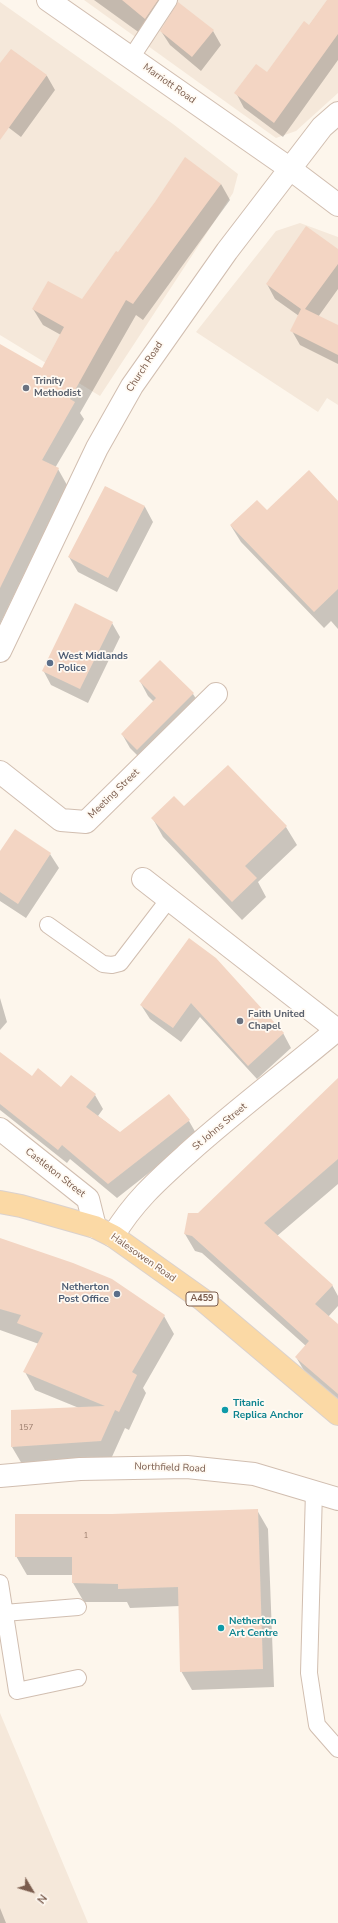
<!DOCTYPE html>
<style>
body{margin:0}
#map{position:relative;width:338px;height:1923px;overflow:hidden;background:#fdf6ec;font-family:"Nunito Sans",sans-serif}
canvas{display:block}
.north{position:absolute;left:12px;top:1871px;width:40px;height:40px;-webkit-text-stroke:3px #fffaf3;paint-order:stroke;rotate:128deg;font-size:11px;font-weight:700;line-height:16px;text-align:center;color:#7a5c4d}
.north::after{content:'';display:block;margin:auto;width:14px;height:18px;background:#7a5c4d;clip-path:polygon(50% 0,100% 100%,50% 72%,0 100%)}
</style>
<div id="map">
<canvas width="338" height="1923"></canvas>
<div class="north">N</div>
</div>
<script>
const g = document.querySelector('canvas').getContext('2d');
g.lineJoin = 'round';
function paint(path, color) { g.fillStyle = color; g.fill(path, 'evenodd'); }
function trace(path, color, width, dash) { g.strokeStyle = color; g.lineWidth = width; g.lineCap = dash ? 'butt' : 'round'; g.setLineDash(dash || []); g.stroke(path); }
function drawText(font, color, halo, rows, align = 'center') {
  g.font = font + ' "Nunito Sans",sans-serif'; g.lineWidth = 3.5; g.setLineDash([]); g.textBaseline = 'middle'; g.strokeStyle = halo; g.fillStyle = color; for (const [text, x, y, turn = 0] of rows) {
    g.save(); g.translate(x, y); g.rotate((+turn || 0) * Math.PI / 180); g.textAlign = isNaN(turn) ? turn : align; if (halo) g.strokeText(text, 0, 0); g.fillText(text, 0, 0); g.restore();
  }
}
paint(new Path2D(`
 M84,0h254v93l-42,38 -20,7z
 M0,2l173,122 65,50 -5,19 -133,203 -100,-61z
 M300,223l38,14v168l-11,-7 -9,14 -122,-80 80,-101z
 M0,1713l88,210h-88z`), '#f5e8da');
paint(new Path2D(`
 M94,0h80l-26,39z
 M328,0h10v60l-55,77 -39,-29 -8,-15 31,-20 42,-47z
 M161,31h52l8,14 -20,26 -31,-26z
 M11,50l36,26 8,14 -34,47 -21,-16v-56z
 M221,184l9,16 -87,120 -7,-5 -56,98 4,6 -29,49 3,1 9,16 -67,139v-279l42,24 19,-34 -18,-10 -10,-16 49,-8 36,-47z
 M338,250v39l-20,28 20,9v38l-38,-19 -8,-14 7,-15 -24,-17 -8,-15z
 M106,487l39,20 8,15 -36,70 -39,-20 -9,-15z
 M338,502v127l-7,-8 -7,7 -83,-86 -10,-16 36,-14z
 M112,623l8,14 -32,66 -37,-18 -8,-15z
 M160,661l33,33 9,14 -56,56 -16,-16 -8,-14 32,-32 -6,-6 -8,-15z
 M228,767l58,60 11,18 -39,37 8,15 -24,23 -79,-83 -10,-18 31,-11z
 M0,853l50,1 9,14 -33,50 -26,-17z
 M189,939l94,94 8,15 -34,31 -57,-62 -19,25 -31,-23 -9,-14z
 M0,998l7,24 -7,8z
 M0,1053l32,24 29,11 34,7 8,14 -5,7 22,17 69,-12 8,14 -80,63 -47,-39 -3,4 -67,-53z
 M338,1080v104l-61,52 55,49 6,11v10l-10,11 10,8v77l-32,-28 -10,-17 10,-11 -104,-93 -7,-2 -10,-17 13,-20z
 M0,1240l164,76 10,18 -31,54 3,5 -17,37 -4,-2 -14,31 -89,5 -10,-17 67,-39 -44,-18 -10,-18 14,-28 -39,-14z
 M257,1510l11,19 6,158 -82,3 -11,-19 -1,-65 -50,2 -3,-6h-43l-11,-19v-8h-46l-11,-19 96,-41z
 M0,1908l6,15h-6z`), '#0003');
paint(new Path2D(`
 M122,0h36l-13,19z
 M327,0h11v34l-64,89 -40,-30 22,-29 11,8 37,-51 5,4z
 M178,2l36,28 -22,27 -32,-26z
 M11,49l36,26 -47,65v-77z
 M185,157l36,27 -88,120 -7,-4 -27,47 -29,52 5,3 -33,58 17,8 -59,120v-244l42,24 22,-41 -32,-18 16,-28 34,18 34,-48 2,1 37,-50z
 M306,226l32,23v15l-33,45 33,16v30l-48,-24 11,-22 -35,-25z
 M309,470l29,31v88l-24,23 -84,-87 27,-25 10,10z
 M105,486l40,20 -37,72 -40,-21z
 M75,603l38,19 -33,67 -38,-18z
 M160,660l34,33 -57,57 -16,-16 35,-36 -17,-17z
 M228,765l59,61 -42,40 12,12 -25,24 -81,-84 23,-22 10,10z
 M15,829l36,24 -33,51 -18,-12v-41z
 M189,938l27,20 68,75 -36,33 -57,-63 -18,25 -33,-23z
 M0,1052l32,24 6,-8 23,19 10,-12 25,19 -10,13 34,25 49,-38 21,26 -82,64 -46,-39 -4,5 -58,-46z
 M338,1078v81l-74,64 69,62 -18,19 23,20v70l-43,-37 14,-16 -117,-105 -8,-2 4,-21h10z
 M0,1238l73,25 39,16 53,36 -33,57 5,3 -18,37 -4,-2 -14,31 -90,6v-37l94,-4 -82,-34 20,-39 -26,-10 4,-8 -21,-6z
 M258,1509l5,160 -83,3 -2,-85 -60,2v-5l-46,-1v-26h-57v-43h97z`), '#f3d5c3');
const service = new Path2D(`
 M131,58l38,-58
 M48,925l55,39 9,1 8,-2 49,-64
 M314,1491l-5,182 8,52 21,24
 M0,1583l17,108 61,-13
 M4,1613l74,-6`);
const minor = new Path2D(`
 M0,772l61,48 25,2 130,-128
 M143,879l194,151
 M0,1129l88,70 7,28
 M113,1236c21,-35 45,-56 75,-83 48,-43 100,-82 150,-124`);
const tertiary = new Path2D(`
 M48,0l241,168 49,37
 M0,651l97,-203 35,-62 95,-135 95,-124 16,-14
 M0,1476l80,-7 107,-2 67,7 84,25`);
const primary = new Path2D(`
 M0,1202l21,4 74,21 18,9 90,64 135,114`);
trace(service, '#d1beb0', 18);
trace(minor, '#d1beb0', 24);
trace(tertiary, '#d1beb0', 24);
trace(primary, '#dad1cd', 24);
trace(service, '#fff', 16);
trace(minor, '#fff', 22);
trace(tertiary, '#fff', 22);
trace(primary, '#fbd9a5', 22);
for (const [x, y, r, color] of [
 [26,388,4,"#6b7280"],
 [50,663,4,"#5c6f8a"],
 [240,1021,4,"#6b7280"],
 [117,1294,4,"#5c6f8a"],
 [225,1410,4,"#0f9aa8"],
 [221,1628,4,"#0f9aa8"]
]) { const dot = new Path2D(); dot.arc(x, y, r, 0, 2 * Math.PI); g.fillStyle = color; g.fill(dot); trace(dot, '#fffaf3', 1.5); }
drawText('8px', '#987a6a', null, [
 ["157",26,1428],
 ["1",86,1536]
]);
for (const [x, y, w] of [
 [202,1299,32]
]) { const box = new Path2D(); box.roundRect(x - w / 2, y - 7, w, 14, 3); g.fillStyle = '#fffaf3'; g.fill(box); trace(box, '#7a5c4d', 1); }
drawText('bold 9px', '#7a5c4d', null, [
 ["A459",202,1299]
]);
drawText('10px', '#7a5c4d', '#fffaf3', [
 ["Marriott Road",169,84,35],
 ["Church Road",145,367,-57],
 ["Meeting Street",114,794,-44],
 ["St Johns Street",220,1127,-40],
 ["Castleton Street",55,1173,38],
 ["Halesowen Road",143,1258,35],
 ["Northfield Road",170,1468,2]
]);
drawText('bold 10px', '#5b616d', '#fffaf3', [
 ["Trinity",34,382],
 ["Methodist",34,394],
 ["Faith United",248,1015],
 ["Chapel",248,1027]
], 'left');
drawText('bold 10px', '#4e5e75', '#fffaf3', [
 ["West Midlands",58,657],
 ["Police",58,669],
 ["Netherton",109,1288,"right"],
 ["Post Office",109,1300,"right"]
], 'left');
drawText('bold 10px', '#0d838f', '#fffaf3', [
 ["Titanic",233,1404],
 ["Replica Anchor",233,1416],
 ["Netherton",229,1622],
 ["Art Centre",229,1634]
], 'left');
</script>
